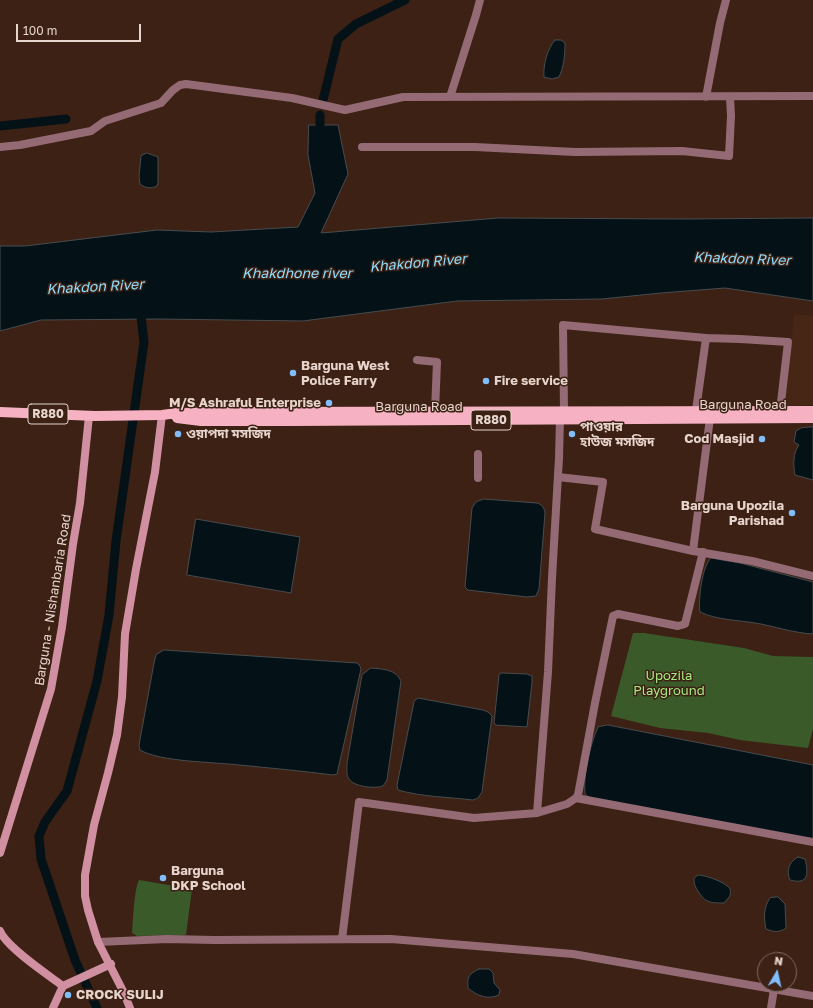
<!DOCTYPE html>
<meta charset="utf-8">
<style>
body{margin:0}
#map{position:relative;width:813px;height:1008px;overflow:hidden;background:#3c2114;font-family:"Golos Text",sans-serif}
canvas{display:block}
.north{position:absolute;left:757px;top:952px;width:40px;height:40px;box-sizing:border-box;background:#3c2114;border:1px solid #80695e;border-radius:50%;rotate:9deg;font-size:11px;font-weight:700;line-height:16px;text-align:center;color:#e7d4cc}
.north::after{content:'';display:block;margin:auto;width:14px;height:18px;background:#80bdfa;clip-path:polygon(50% 0,100% 100%,50% 72%,0 100%)}
.scale{position:absolute;left:16px;top:24px;width:125px;height:18px;box-sizing:border-box;border:2px solid #e7d4cc;border-top:0;padding-left:5px;font-size:12px;line-height:14px;white-space:nowrap;color:#e7d4cc;-webkit-text-stroke:3px #3c2114;paint-order:stroke}
</style>
<div id="map">
<canvas width="813" height="1008"></canvas>
<div class="north">N</div>
<div class="scale">100 m</div>
</div>
<script>
const g = document.querySelector('canvas').getContext('2d');
g.lineJoin = 'round';
function paint(path, color) { g.fillStyle = color; g.fill(path, 'evenodd'); }
function trace(path, color, width, dash) { g.strokeStyle = color; g.lineWidth = width; g.lineCap = dash ? 'butt' : 'round'; g.setLineDash(dash || []); g.stroke(path); }
function drawText(font, color, halo, rows, align = 'center') {
  g.font = font + ' "Golos Text","Noto Sans Bengali",sans-serif'; g.lineWidth = 3; g.setLineDash([]); g.textBaseline = 'middle'; g.strokeStyle = halo; g.fillStyle = color; for (const [text, x, y, turn = 0] of rows) {
    g.save(); g.translate(x, y); g.rotate((+turn || 0) * Math.PI / 180); g.textAlign = isNaN(turn) ? turn : align; if (halo) g.strokeText(text, 0, 0); g.fillText(text, 0, 0); g.restore();
  }
}
paint(new Path2D(`
 M794,314l19,2v89l-28,1z`), '#472615');
paint(new Path2D(`
 M633,633h11l100,15 29,8 40,1v72l-5,19 -68,-8 -32,-7 -48,-5 -49,-12z
 M139,880l53,9 -6,46 -49,1 -5,-3c1,-11 2,-44 7,-53z`), '#3a5a29');
const water = new Path2D(`
 M555,40h6l4,3c0,11 -1,24 -6,34l-7,2 -8,-2c-1,-11 3,-28 11,-37z
 M309,125h29l10,49 -27,59 177,-15 186,1 129,-1v83l-88,-13 -64,5 -59,6 -145,2 -154,20 -144,-2 -118,1 -41,11v-85h25l132,-16 54,2 87,-5 17,-34 -7,-38z
 M147,153l11,4v26l-1,3c-6,3 -12,2 -17,-2l-1,-8 2,-20z
 M813,427v53l-18,-5c-2,-10 -2,-22 4,-30l-5,-3 2,-11 5,-3z
 M484,499l53,4c6,2 7,5 8,10l-6,76 -3,7 -9,1 -59,-7 -3,-3 7,-79 4,-6z
 M196,519l104,18 -9,56 -104,-18z
 M711,558l29,5 73,19v52c-20,-1 -39,-8 -58,-11 -18,-3 -38,-3 -55,-11 -2,-12 2,-46 11,-54z
 M164,650l193,13 3,3 1,3 -24,105 -4,1c-31,-4 -63,-7 -94,-10 -25,-3 -79,-3 -99,-15l-1,-5 15,-82 2,-8z
 M371,668c11,1 25,1 30,13l-14,99 -4,6c-8,3 -29,1 -34,-7 -3,-4 -2,-10 -2,-16l15,-88z
 M502,673l25,1 5,2v6l-5,45 -31,-2 -2,-2 5,-48z
 M418,698l65,12 5,2 4,4 -10,76 -4,6 -5,2c-24,-3 -51,-3 -75,-10l-1,-5 17,-83z
 M608,725l205,40v76l-223,-43 -5,-4c-2,-19 5,-49 13,-67z
 M798,857l7,2c4,15 3,26 -15,21 -4,-10 -1,-18 8,-23z
 M698,875c7,0 28,7 32,14 1,2 0,5 0,7l-6,7c-13,0 -19,0 -26,-12 -3,-4 -4,-7 -4,-12z
 M778,897l7,7 1,24c-7,5 -12,4 -20,1 -2,-11 -3,-21 4,-31z
 M479,969h10l4,4 1,10 6,7 -1,5c-11,5 -22,1 -31,-7 -1,-12 1,-14 11,-19z`);
paint(water, '#041218');
trace(water, '#484c4e', 1);
trace(new Path2D(`
 M323,100l15,-61 18,-15 49,-24
 M320,115v22
 M0,126l66,-7
 M97,1008l-22,-48 -34,-101 -2,-23 6,-14 22,-31 30,-110 12,-66 7,-74 28,-199 -4,-34`), '#041218', 9);
trace(new Path2D(`
 M450,97l26,-82 4,-15
 M706,97l14,-74 6,-23
 M0,147l20,-2 71,-14 14,-10 56,-18 12,-13 7,-5 6,-1 106,14 53,12 58,-13 410,-1
 M362,147h113l100,5 107,-1 47,5 2,-40 -1,-19
 M706,338l34,1 48,3 -8,69
 M417,360l20,2 -2,49
 M564,411l-1,-86 143,13 -10,72
 M710,418l-17,133 59,10 61,15
 M558,477l45,5 -8,47 98,22
 M478,478v-24
 M576,798l237,44
 M537,813l11,-141 4,-94 7,-120 1,-39
 M342,939l17,-137 115,16 63,-5 30,-9 9,-6 2,-3 17,-92 18,-87 5,-2 60,12 7,-2 18,-72
 M98,942l69,-3 47,1 177,-1 182,15 240,42
 M771,1008l3,-19`), '#946b75', 8);
trace(new Path2D(`
 M0,853l51,-164 11,-62 11,-83 7,-41 9,-87
 M0,931c6,16 48,44 63,55l-10,22
 M63,986l48,-22
 M130,1008l-7,-17 -25,-49 -10,-32 -3,-14v-21l9,-50 14,-52 9,-38 5,-38 3,-63 11,-65 19,-97 7,-57`), '#d190a1', 8);
trace(new Path2D(`
 M0,412l95,4 67,-1 15,-2 61,-1 575,-1
 M177,418l24,3h89l523,-3`), '#f6b2c3', 10);
for (const [x, y, r, color] of [
 [293,373,4,"#80bdfa"],
 [486,381,4,"#80bdfa"],
 [329,403,4,"#80bdfa"],
 [178,434,4,"#80bdfa"],
 [572,434,4,"#80bdfa"],
 [762,439,4,"#80bdfa"],
 [792,513,4,"#80bdfa"],
 [163,878,4,"#80bdfa"],
 [68,995,4,"#80bdfa"]
]) { const dot = new Path2D(); dot.arc(x, y, r, 0, 2 * Math.PI); g.fillStyle = color; g.fill(dot); trace(dot, '#3c2114', 1.5); }
for (const [x, y, w] of [
 [48,414,40],
 [491,420,40]
]) { const box = new Path2D(); box.roundRect(x - w / 2, y - 10, w, 20, 3); g.fillStyle = '#3c2114'; g.fill(box); trace(box, '#e7d4cc', 1); }
drawText('bold 12px', '#e7d4cc', null, [
 ["R880",48,414],
 ["R880",491,420]
]);
drawText('bold 13px', '#e7d4cc', '#3c2114', [
 ["Barguna West",301,366],
 ["Police Farry",301,381],
 ["Fire service",494,381],
 ["M/S Ashraful Enterprise",321,403,"right"],
 ["পাওয়ার",580,427],
 ["হাউজ মসজিদ",580,442],
 ["ওয়াপদা মসজিদ",186,434],
 ["Cod Masjid",754,439,"right"],
 ["Barguna Upozila",784,506,"right"],
 ["Parishad",784,521,"right"],
 ["Barguna",171,871],
 ["DKP School",171,886],
 ["CROCK SULIJ",76,995]
], 'left');
drawText('13px', '#e7d4cc', '#3c2114', [
 ["Barguna Road",743,405],
 ["Barguna Road",419,407],
 ["Barguna - Nishanbaria Road",53,600,-81]
]);
drawText('13px', '#a5e983', '#3c2114', [
 ["Upozila",669,676],
 ["Playground",669,691]
]);
drawText('italic 14px', '#8eddfe', '#3c2114', [
 ["Khakdon River",742,259,2],
 ["Khakdon River",418,263,-5],
 ["Khakdhone river",297,274],
 ["Khakdon River",95,287,-3]
]);
</script>
